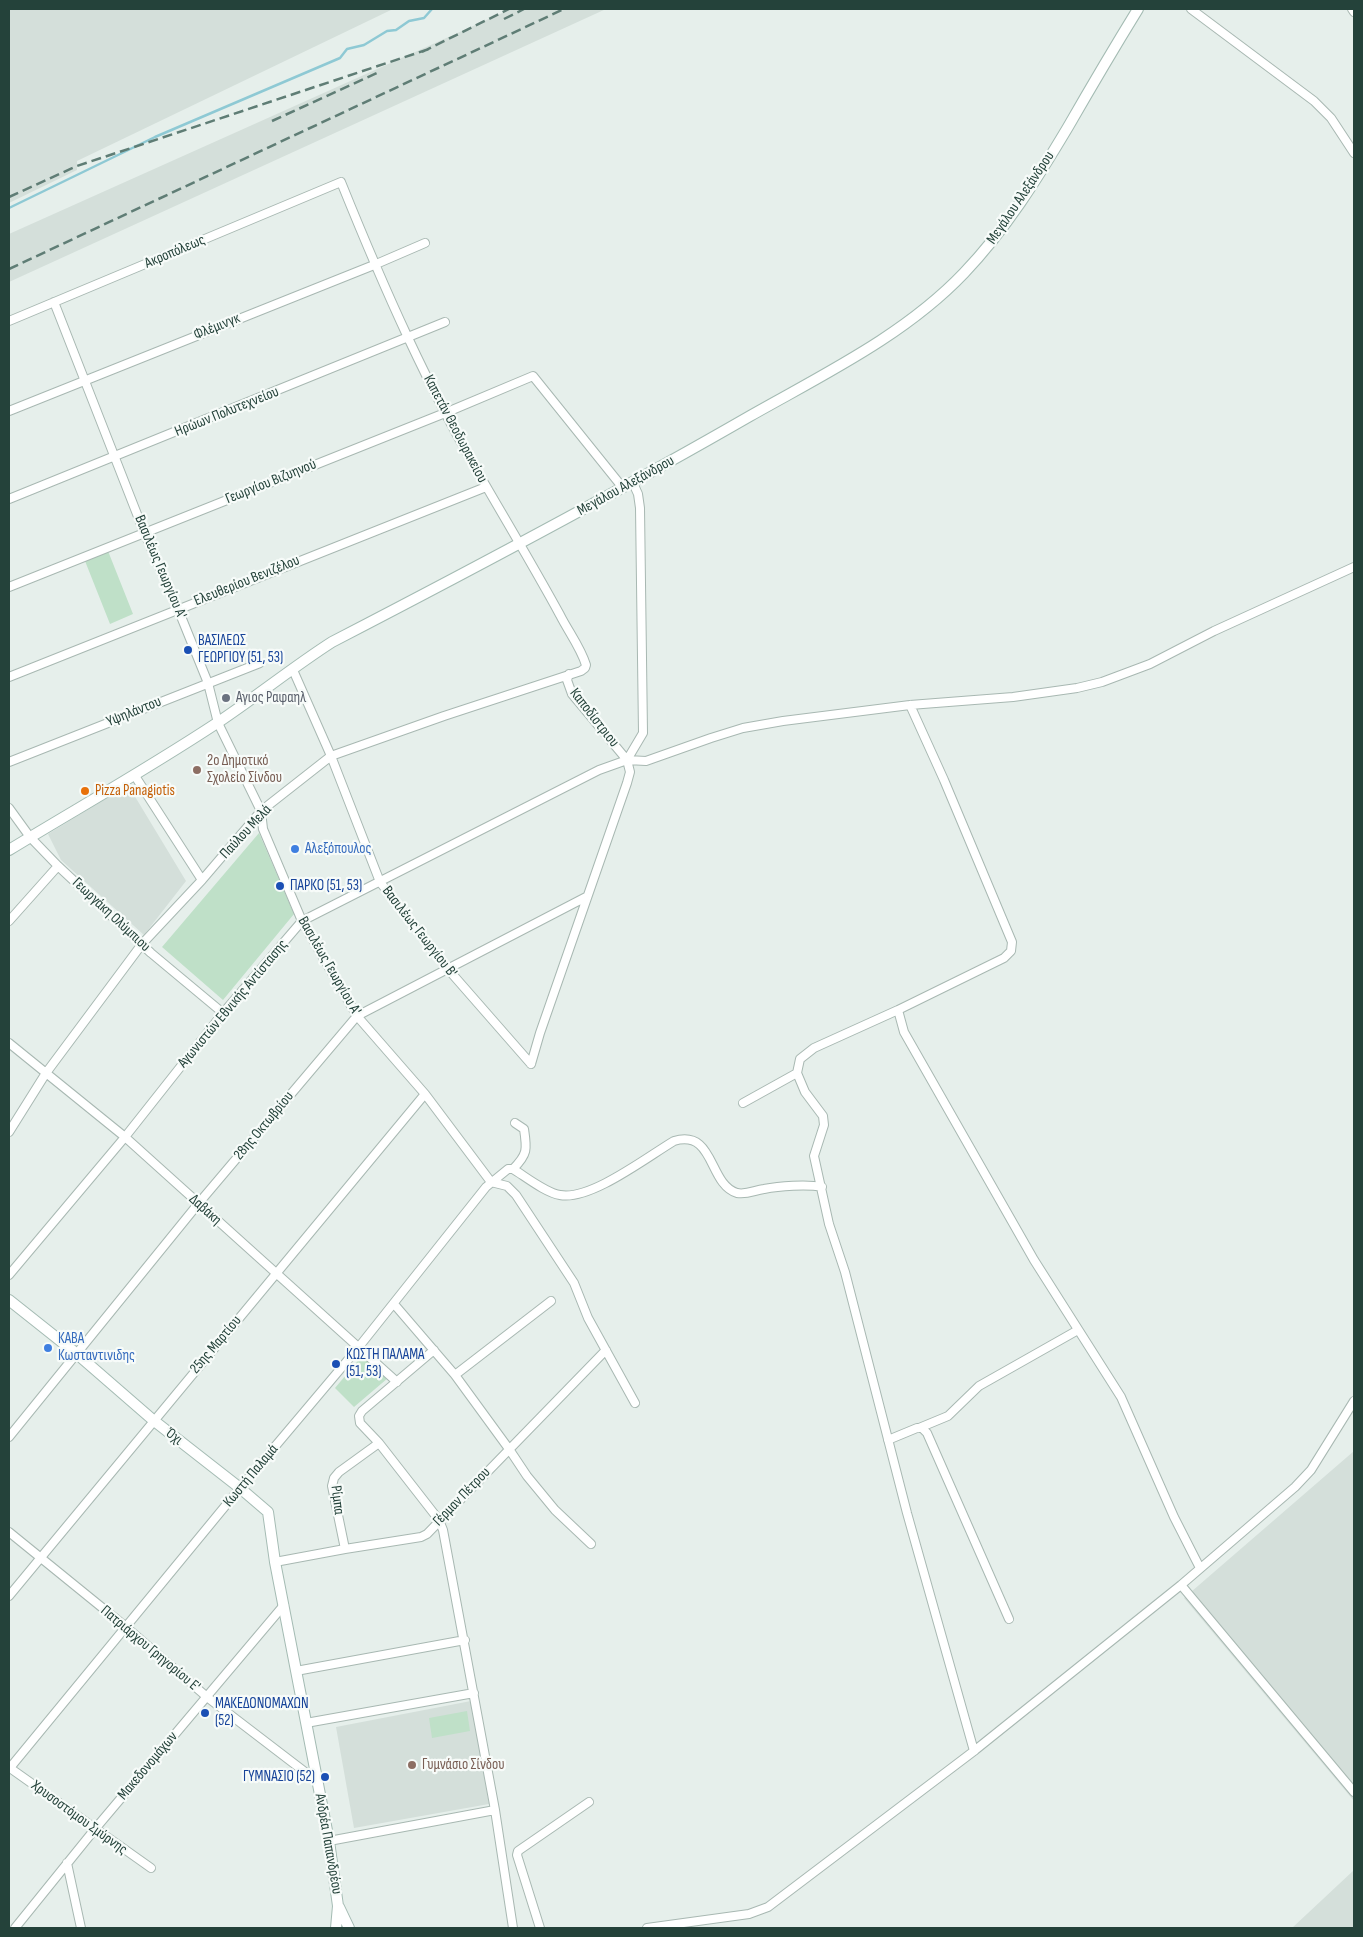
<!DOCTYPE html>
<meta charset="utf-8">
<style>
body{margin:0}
#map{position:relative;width:1363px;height:1937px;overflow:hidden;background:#e6efeb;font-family:"Sofia Sans Condensed",sans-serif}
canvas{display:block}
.frame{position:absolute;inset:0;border:10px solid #24423a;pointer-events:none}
</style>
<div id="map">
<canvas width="1363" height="1937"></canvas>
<div class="frame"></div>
</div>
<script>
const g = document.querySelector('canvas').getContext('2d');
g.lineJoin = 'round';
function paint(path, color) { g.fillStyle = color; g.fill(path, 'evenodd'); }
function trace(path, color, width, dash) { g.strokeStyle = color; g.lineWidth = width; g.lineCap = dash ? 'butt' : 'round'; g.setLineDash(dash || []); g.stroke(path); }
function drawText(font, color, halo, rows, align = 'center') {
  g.font = font + ' "Sofia Sans Condensed",sans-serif'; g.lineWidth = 4.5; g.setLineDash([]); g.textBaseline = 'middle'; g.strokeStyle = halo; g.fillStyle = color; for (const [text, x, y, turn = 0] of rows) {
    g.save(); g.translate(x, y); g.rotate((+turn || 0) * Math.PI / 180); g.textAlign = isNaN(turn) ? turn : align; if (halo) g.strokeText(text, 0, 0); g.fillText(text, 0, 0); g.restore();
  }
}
paint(new Path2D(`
 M9,9h384l-316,152v9l-68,33z
 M511,9h95l-597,273v-48z
 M128,785l58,96 -42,54 -83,-75 -13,-26z
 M1354,1451v350l-170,-203z
 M471,1701l18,103 -135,24 -18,-101z
 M1354,1870v58h-62z`), '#d4dfda');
paint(new Path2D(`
 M108,551l25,63 -23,10 -25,-63z
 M259,833l35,81 -71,86 -61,-53z
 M362,1356l26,22 -34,29 -19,-19z
 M467,1711l3,20 -38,7 -3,-20z`), '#bfe0c8');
trace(new Path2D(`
 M9,208l146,-71 185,-79 7,-9 17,-4 23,-14 9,-1 13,-9 15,-3 8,-9`), '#8ec9d4', 2.5);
const street = new Path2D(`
 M1191,9l123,92 17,17 23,35
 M1352,9l2,3
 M54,302l90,230 34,77 30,74 10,40 43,88 2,18 39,92 55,95 68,78 66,88
 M9,321l332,-139c42,104 87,207 145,304 25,43 50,85 74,129 8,16 21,33 26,50l-1,3 -4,3 -137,45 -113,40 -70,55 -59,69 -60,64 -96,129 -37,59
 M9,411l365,-146 51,-22
 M9,499l436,-177
 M9,587l436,-174 88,-37 90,112
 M293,670l38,86 49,126 67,86 84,96
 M569,674l-2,6 5,14 55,66
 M9,677l477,-190
 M910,705l34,75 68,162 -1,9 -7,7 -106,52 -84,38 -14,11 -3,14 8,19 18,24 1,9 -10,31 15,68 16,48 62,241 67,238
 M9,762l251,-99
 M135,776l67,104
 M9,808l21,29 28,29 93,87 72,60
 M9,921l49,-55
 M898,1010l6,22 130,228 87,137 53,120 26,51
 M9,1043l116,94 272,245
 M531,1064l9,-31 87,-250 3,-11 -3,-12 16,-27 -3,-225 -2,-14 -5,-11
 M743,1103l54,-30
 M513,1169c15,-15 14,-20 11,-40l-9,-6
 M491,1182l16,4 9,9 58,88 14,35 47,85
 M9,1275l116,-138 98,-124 79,-92 297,-151 28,-10 19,1 65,-23 32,-10 40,-7 127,-16 103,-8 64,-9 25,-6 48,-18 64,-33 140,-64
 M394,1304l61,71 54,74 18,27 28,34 36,34
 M434,1350l-72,61 -3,5 1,7 19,20 60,77 4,10 52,280 18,118
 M455,1375l96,-74
 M919,1428l29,-12 31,-30 99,-56
 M9,1437l189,-233 159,-188 229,-119
 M888,1440l29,-12h5l5,5 82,186
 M9,1532l117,95 81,70 111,85
 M345,1549l-13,-63 2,-8 5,-6 40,-29
 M275,1562l70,-13 76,-12 6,-3 179,-184
 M1181,1585l173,207
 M9,1596l416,-502
 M296,1671l169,-31
 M306,1723l168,-30
 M10,1768l141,100
 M9,1769l231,-281 118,-140 128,-161 22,-18h5c13,8 33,24 47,26 30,6 87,-38 114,-54 41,-12 34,43 63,52 10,2 18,-3 27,-4 15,-3 43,-5 58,-2
 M329,1841l166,-31
 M67,1863l14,65
 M15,1928l80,-99 189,-224
 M540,1928l-23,-73 1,-4 71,-49
 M647,1928l102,-14 19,-7 206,-156 207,-166 114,-98 16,-17 43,-69`);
const secondary = new Path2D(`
 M9,850c69,-42 140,-82 208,-127 39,-26 76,-56 115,-81 141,-73 281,-147 418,-226 74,-42 155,-81 214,-143 42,-44 73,-94 104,-146 23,-40 46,-79 70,-118
 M9,1300l68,54 76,66 87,68 28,24 7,50 54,279 9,65 -2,22
 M9,1767l1,1
 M339,1907l10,21`);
trace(street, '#a8b8b2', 10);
trace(secondary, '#a4bbb3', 12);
trace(street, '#fff', 8);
trace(secondary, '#fff', 10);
trace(new Path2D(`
 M504,19l20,-10
 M422,52l87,-43
 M272,121l107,-49
 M9,197l68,-31 352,-117
 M9,269l555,-260`), '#5f7d75', 2.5, [10, 5]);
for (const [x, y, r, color] of [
 [188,650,5,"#1a4fb4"],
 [226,698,5,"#6b7280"],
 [197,770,5,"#8d6e63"],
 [85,791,5,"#e8710a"],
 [295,849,5,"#3f7fe0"],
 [280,886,5,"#1a4fb4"],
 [48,1348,5,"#3f7fe0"],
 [336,1364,5,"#1a4fb4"],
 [205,1713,5,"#1a4fb4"],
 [412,1765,5,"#8d6e63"],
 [325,1777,5,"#1a4fb4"]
]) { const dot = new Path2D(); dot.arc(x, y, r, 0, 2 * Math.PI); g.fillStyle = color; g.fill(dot); trace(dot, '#f7fbf9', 2); }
drawText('15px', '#24423a', '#f7fbf9', [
 ["Μεγάλου Αλεξάνδρου",1021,198,-56],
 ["Ακροπόλεως",175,252,-23],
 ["Φλέμινγκ",217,327,-22],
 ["Ηρώων Πολυτεχνείου",227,412,-22],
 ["Καπετάν Θεοδωρακείου",455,429,62],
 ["Γεωργίου Βιζυηνού",271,482,-22],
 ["Μεγάλου Αλεξάνδρου",626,486,-29],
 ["Βασιλέως Γεωργίου Α'",160,567,67],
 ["Ελευθερίου Βενιζέλου",247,581,-22],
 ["Υψηλάντου",134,712,-22],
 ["Καποδίστριου",594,718,52],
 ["Παύλου Μελά",246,832,-47],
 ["Γεωργάκη Ολύμπιου",111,915,43],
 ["Βασιλέως Γεωργίου Β'",419,932,52],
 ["Βασιλέως Γεωργίου Α'",329,966,60],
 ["Αγωνιστών Εθνικής Αντίστασης",233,1004,-50],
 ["28ης Οκτωβρίου",264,1126,-50],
 ["Δαβάκη",205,1210,42],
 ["25ης Μαρτίου",216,1345,-50],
 ["Όχι",174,1437,38],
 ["Κωστή Παλαμά",251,1476,-50],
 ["Γέρμαν Πέτρου",462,1497,-46],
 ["Ρίμπα",337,1500,83],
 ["Πατριάρχου Γρηγορίου Ε'",150,1649,40],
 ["Μακεδονομάχων",148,1766,-50],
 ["Χρυσοστόμου Σμύρνης",79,1818,36],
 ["Ανδρέα Παπανδρέου",328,1844,80]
]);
drawText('15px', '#164399', '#f7fbf9', [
 ["ΒΑΣΙΛΕΩΣ",198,641],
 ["ΓΕΩΡΓΙΟΥ (51, 53)",198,658],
 ["ΠΑΡΚΟ (51, 53)",290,886],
 ["ΚΩΣΤΗ ΠΑΛΑΜΑ",346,1355],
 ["(51, 53)",346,1372],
 ["ΜΑΚΕΔΟΝΟΜΑΧΩΝ",215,1704],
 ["(52)",215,1721],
 ["ΓΥΜΝΑΣΙΟ (52)",315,1777,"right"]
], 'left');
drawText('15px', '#5b616d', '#f7fbf9', [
 ["Αγιος Ραφαηλ",236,698]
], 'left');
drawText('15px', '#785e54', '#f7fbf9', [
 ["2o Δημοτικό",207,761],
 ["Σχολείο Σίνδου",207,778],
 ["Γυμνάσιο Σίνδου",422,1765]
], 'left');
drawText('15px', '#c56008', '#f7fbf9', [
 ["Pizza Panagiotis",95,791]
], 'left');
drawText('15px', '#366cbe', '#f7fbf9', [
 ["Αλεξόπουλος",305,849],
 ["ΚΑΒΑ",58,1339],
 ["Κωσταντινιδης",58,1356]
], 'left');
</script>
